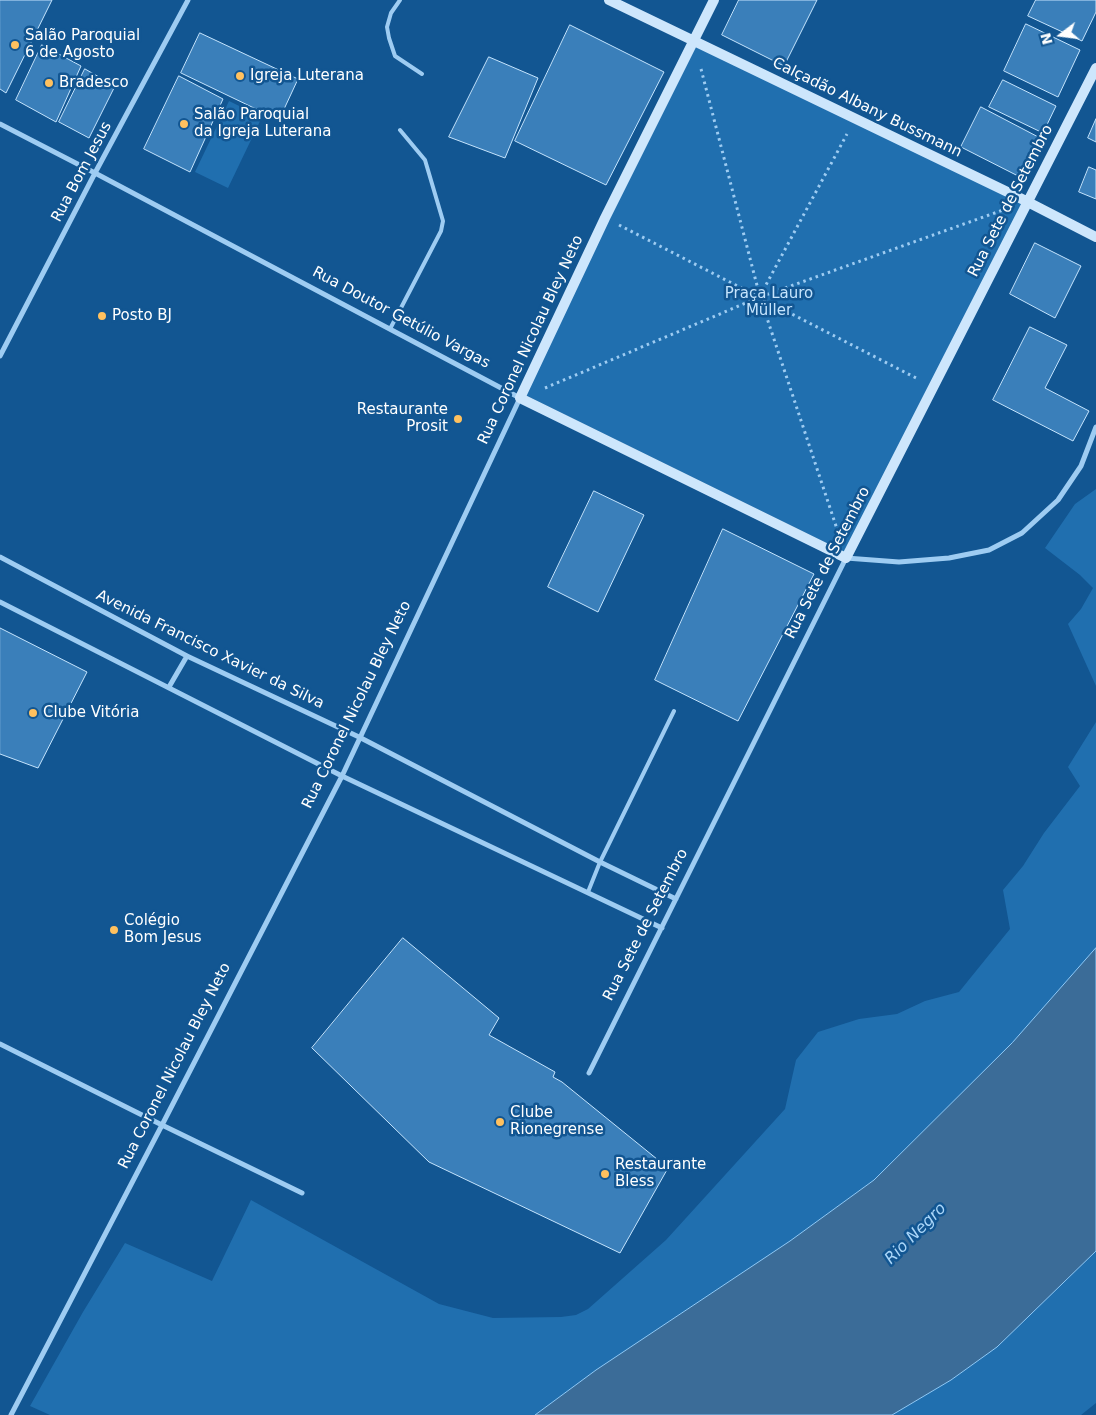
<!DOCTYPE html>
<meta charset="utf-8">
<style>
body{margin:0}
#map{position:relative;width:1096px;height:1415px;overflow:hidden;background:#125692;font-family:"DejaVu Sans",sans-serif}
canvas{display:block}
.north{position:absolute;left:1036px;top:10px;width:50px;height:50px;-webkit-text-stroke:4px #125692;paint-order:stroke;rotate:255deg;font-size:14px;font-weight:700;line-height:20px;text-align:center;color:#fff}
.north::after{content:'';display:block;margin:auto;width:18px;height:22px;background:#fff;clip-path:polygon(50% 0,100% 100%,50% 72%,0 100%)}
</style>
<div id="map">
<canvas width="1096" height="1415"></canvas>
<div class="north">N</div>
</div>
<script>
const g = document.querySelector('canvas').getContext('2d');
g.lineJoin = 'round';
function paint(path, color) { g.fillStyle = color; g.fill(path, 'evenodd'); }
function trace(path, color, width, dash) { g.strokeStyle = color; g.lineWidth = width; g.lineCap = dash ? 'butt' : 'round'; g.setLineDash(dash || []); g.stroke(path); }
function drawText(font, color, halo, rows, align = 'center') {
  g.font = font + ' "DejaVu Sans",sans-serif'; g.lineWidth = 5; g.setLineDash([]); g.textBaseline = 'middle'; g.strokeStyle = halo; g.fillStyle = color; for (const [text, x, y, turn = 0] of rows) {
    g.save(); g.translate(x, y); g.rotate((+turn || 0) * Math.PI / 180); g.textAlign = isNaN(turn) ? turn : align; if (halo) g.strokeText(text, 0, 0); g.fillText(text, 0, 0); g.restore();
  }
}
paint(new Path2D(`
 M695,45l330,157 -180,350 -324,-159z
 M229,101l33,16 -34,71 -33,-16z
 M1096,489v197l-28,-62 13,-15 12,-21 -13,-13 -35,-27 30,-44z
 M1096,722v226l-84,95 -138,137 -84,61 -194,129 -61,45h-485l-20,-9 53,-94 42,-69 87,38 39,-81 188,104 54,14 68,-1 15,-2 12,-6 78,-69 119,-131 11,-49 22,-28 41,-13 38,-5 28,-13 34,-9 51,-63 -7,-39 20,-24 21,-33 36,-47 -12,-19z
 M1096,1251v152l-15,12h-189l59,-35 46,-33z`), '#206faf');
const water = new Path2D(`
 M1096,948v303l-99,96 -46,33 -59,35h-357l61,-45 194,-129 84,-61 138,-137z`);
paint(water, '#3b6c98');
trace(water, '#90c9f6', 1);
const building = new Path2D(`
 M0,0h52l-46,93 -6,-4z
 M739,0h78l-33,66 -62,-31z
 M1036,0h60v12l-14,29 -54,-25z
 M1026,24l54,26 -22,47 -54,-26z
 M570,25l94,47 -58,113 -91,-44z
 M200,33l98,46 -19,41 -98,-47z
 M42,45l39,21 -25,56 -40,-22z
 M489,57l49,21 -33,80 -56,-21z
 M85,69l30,17 -26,52 -30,-16z
 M179,76l44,23 -33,73 -46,-23z
 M1003,80l53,26 -13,27 -54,-26z
 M981,107l63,33 -20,39 -63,-32z
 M1096,119v23l-8,-4z
 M1089,167l7,3v29l-17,-7z
 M1035,243l46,23 -26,52 -45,-24z
 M1030,327l37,18 -22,43 44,23 -16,30 -80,-41z
 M594,491l50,24 -46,97 -50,-25z
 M723,529l91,45 -76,147 -83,-41z
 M0,628l87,44 -49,96 -38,-14z
 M403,938l96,80 -10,17 66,37 -2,5 9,5 106,86 -48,85 -191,-91 -117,-114z`);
paint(building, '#3a7fba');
trace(building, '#c5e4fd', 1);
trace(new Path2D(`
 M701,69l59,228 79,238
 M619,225l299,154
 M760,296l87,-162
 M545,388l215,-91 243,-87`), '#9eccf2', 3, [2.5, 4]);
trace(new Path2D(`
 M400,0l-9,13 -4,14 2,11 6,18 27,18
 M390,329l51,-98 2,-10 -18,-61 -25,-30
 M588,892l12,-30 74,-151`), '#9eccf2', 4);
trace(new Path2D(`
 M0,124l95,49 425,225 -178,378 -180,349 -151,290
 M0,356l95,-183 93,-173
 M0,557l187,99 172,81 241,125 76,37
 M0,602l342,174 320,152
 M169,687l18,-31
 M0,1044l162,81 140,68
 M589,1073l257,-515 53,4 50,-4 40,-8 33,-17 36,-33 23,-34 15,-39`), '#9eccf2', 5);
trace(new Path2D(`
 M609,0l411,198 76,39
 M714,0l-109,218 -85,180 326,160 250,-490`), '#cde6fc', 10);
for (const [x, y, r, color] of [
 [15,45,5,"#ffc15f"],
 [240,76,5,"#ffc15f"],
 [49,83,5,"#ffc15f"],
 [184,124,5,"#ffc15f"],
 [102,316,5,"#ffc15f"],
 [458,419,5,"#ffc15f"],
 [33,713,5,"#ffc15f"],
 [114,930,5,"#ffc15f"],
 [500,1122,5,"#ffc15f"],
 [605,1174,5,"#ffc15f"]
]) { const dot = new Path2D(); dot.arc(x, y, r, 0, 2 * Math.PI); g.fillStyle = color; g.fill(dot); trace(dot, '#125692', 2); }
drawText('15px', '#fff', '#125692', [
 ["Salão Paroquial",25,36],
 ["6 de Agosto",25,53],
 ["Igreja Luterana",250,76],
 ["Bradesco",59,83],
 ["Salão Paroquial",194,115],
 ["da Igreja Luterana",194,132],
 ["Posto BJ",112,316],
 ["Restaurante",448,410,"right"],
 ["Prosit",448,427,"right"],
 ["Clube Vitória",43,713],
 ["Colégio",124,921],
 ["Bom Jesus",124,938],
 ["Clube",510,1113],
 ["Rionegrense",510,1130],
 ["Restaurante",615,1165],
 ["Bless",615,1182]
], 'left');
drawText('15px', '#fff', '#125692', [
 ["Calçadão Albany Bussmann",867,108,26],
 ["Rua Bom Jesus",82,172,-62],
 ["Rua Sete de Setembro",1011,201,-63],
 ["Rua Doutor Getúlio Vargas",401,318,28],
 ["Rua Coronel Nicolau Bley Neto",531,340,-65],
 ["Rua Sete de Setembro",828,563,-63],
 ["Avenida Francisco Xavier da Silva",210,650,26],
 ["Rua Coronel Nicolau Bley Neto",357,705,-64],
 ["Rua Sete de Setembro",646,925,-63],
 ["Rua Coronel Nicolau Bley Neto",175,1066,-63]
]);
drawText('15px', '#c5e4fd', '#125692', [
 ["Praça Lauro",769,294],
 ["Müller",769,311]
]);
drawText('italic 16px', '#aad6f9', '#125692', [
 ["Rio Negro",916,1234,-45]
]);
</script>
